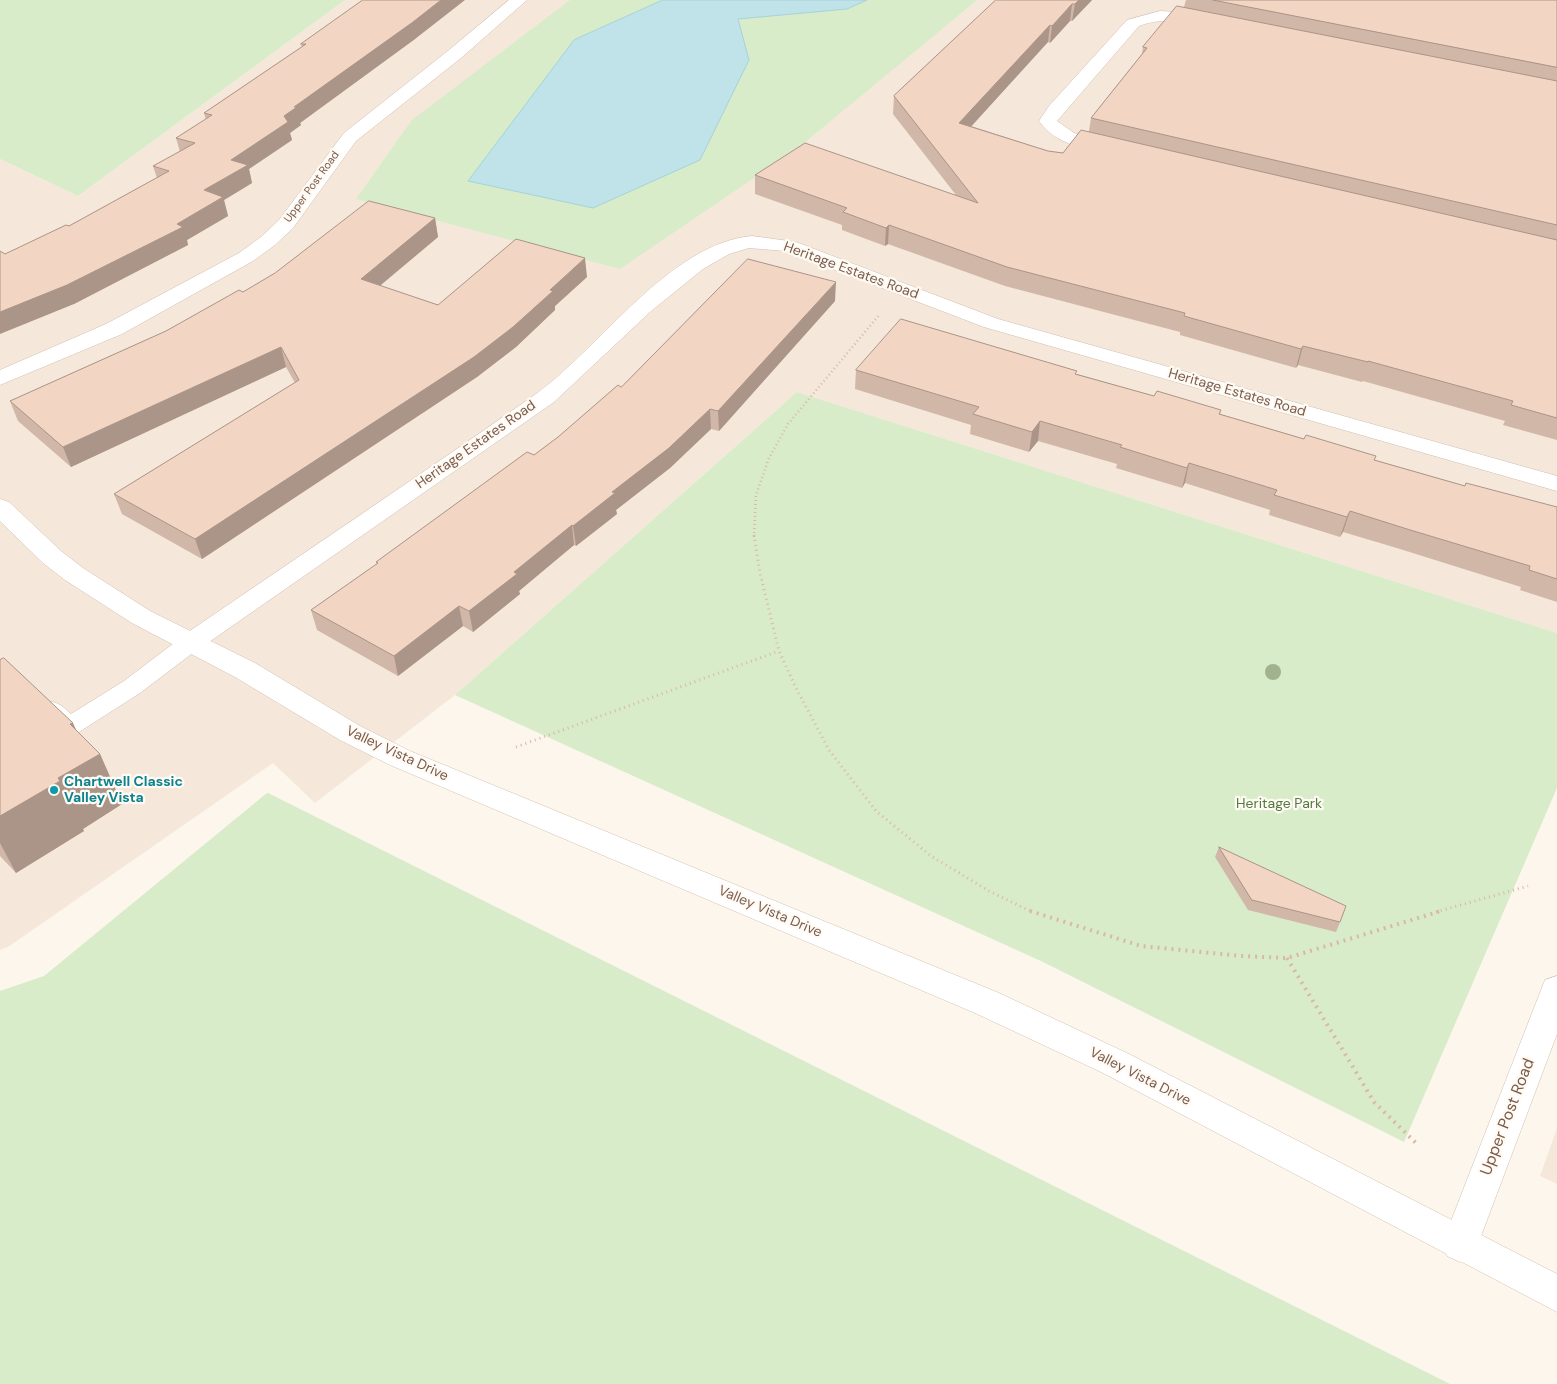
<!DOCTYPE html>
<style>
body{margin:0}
canvas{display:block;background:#fdf6ec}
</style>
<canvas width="1557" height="1384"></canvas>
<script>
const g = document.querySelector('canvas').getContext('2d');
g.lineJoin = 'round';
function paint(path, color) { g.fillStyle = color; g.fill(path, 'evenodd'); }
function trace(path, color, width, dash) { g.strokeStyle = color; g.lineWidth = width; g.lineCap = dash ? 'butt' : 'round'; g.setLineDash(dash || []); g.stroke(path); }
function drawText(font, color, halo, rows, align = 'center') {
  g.font = font + ' "DM Sans",sans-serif'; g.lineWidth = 4.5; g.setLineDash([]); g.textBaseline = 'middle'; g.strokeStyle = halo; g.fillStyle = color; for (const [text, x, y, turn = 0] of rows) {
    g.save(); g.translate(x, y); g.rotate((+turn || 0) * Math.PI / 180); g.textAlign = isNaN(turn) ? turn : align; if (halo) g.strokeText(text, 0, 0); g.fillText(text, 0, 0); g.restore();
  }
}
paint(new Path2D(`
 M345,0h1212v633l-760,-241 -342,303 -140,108 -42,-40 -265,184 -8,3v-791l78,37z
 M1557,1128v56l-17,-8z`), '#f5e8da');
paint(new Path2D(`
 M0,0h345l-267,196 -78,-37z
 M570,0h407l-179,148 -178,121 -264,-70 56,-79z
 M797,392l760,241v155l-153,354 -361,-180 -588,-267z
 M267,793h1l1182,591h-1450v-393l44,-15z`), '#d8ecc9');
const water = new Path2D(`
 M663,0h204l-20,9 -109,10 11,41 -49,100 -107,48 -125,-27 106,-141z`);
paint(water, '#bfe3e8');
trace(water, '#a5d3da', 1);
const lane = new Path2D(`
 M190,635l8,2 4,6 -4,6 -58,44 -61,39c-17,5 -33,-9 -41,-23l4,-6c13,-4 19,2 29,11l53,-33 58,-44z`);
const street = new Path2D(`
 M509,0h18l-66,58 -105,83 -63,87 -18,17 -22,16 -131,73 -122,51v-15l106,-46 133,-71 22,-16 18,-17 65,-87 105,-83z
 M1160,11l18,1 33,7 2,3 -2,3 -6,2c-23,-5 -44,-10 -66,-1l-82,95 17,12 42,11 3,4 -3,4 -6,1c-27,-5 -54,-8 -71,-32l10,-15 78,-86z
 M752,236l44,6 202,77 559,157v15l-573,-164 -199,-76 -36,-3 -20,6 -26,15 -53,43 -96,90 -355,247 -9,3 -9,-3 -4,-6 4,-6c118,-81 238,-161 355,-243 64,-46 134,-151 216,-158z
 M1557,976v58l-79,210 -5,12 -13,6 -13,-6 -5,-12 99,-254 4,-10z`);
const secondary = new Path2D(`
 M0,499l9,3 52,49 22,17 67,43 105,52 105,63 50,25 589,242 128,60 430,221v38l-454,-239 -128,-60 -585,-248 -50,-25 -105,-63 -103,-54 -67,-43 -22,-17 -43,-42z`);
trace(lane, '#d1beb0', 1);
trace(street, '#d1beb0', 1);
trace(secondary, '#d6c0b0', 1);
trace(new Path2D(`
 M754,537l2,-42 13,-37 19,-34 92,-110`), '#d9b8a5', 2.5, [1, 3]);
trace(new Path2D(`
 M754,535l6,38 19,78 17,37 33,62 47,61 55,45 58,35 43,21
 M516,747l263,-96
 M1436,912l92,-26`), '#d9b8a5', 3, [1, 4]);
trace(new Path2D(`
 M1030,911l111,35 101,10 45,2 154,-47
 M1287,958l87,144 44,43`), '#d9b8a5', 4, [2, 5]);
paint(lane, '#fff');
paint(street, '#fff');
paint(secondary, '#fff');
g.fillStyle = '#a0b28e';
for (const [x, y] of [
 [1273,672]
]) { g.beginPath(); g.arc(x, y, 8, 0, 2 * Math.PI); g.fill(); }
paint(new Path2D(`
 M996,0h96l-20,21h-2l-20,22 -2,-1 -77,84 77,25 15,2 26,-22 2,-13 51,-64 1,-7 41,-40 2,-7h371v440l-54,-15 2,-4 -142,-40 -1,1 -64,-17 -2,3 -116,-33v-3l-175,-46 -117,-42 -3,2 -43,-16v-5l-87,-31v-19l201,20 -63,-81 1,-18z
 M415,39l-115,84 1,2 -11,8 2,7 -43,29 3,14 -28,17 4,16 -41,24 1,5 -114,59 -69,-50 64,-28 88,-48 -4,-12 27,-14 -4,-14 30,-18 -2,-7 98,-66 -1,-3z
 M435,218l3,19 -58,49 58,19 149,-28 -32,29v4l-39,37 -39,30 -275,182 -80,-45 -8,-20 181,-111 -9,-16 -215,100 -53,-46 -8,-20 156,-70 77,-39z
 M835,301l-116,130 -8,-2 -41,39 -54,42 1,4 -41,32 -2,-1 -55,46 1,3 -47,38 -10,-6 -65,50 -81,-46 -6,-20 66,-46 -1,-2 158,-107 24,-18 63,-50z
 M856,370l221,4 77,22 67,14 -1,4 155,46 90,26 92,21v95l-37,-12 1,-3 -121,-38 -57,-17 -3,5 -71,-22 1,-5 -85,-27 -3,5 -66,-20 1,-4 -79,-23 -9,11 -59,-18 1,-9 -116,-36z
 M0,660l77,71 23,23 22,50 -39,25 1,2 -68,42 -16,-17z
 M1219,847l121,75 -4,10 -88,-22 -33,-53z`), '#d1b7a8');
paint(new Path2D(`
 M441,0h24l-50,39 -115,84 1,2 -11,8 2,7 -43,29 3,14 -28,17 4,16 -41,24 1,5 -114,59 -74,30v-22l177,-88 54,-64 53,-44 10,-9z
 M1079,0h13l-20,21 3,-17z
 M1072,4l-2,17 -20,22 2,-17z
 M1050,25l-2,17 -90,99 1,-18z
 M435,218l3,19 -73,61 -4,-19z
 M889,225l-1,19 -3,2 1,-18z
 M585,258l2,19 -32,29v4l-39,37 -39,30 -275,182 -7,-20 355,-249z
 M836,282l-1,19 -116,130 -1,-20z
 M1303,346l-5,19 -2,3 5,-19z
 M281,347l5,20 -215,100 -8,-20z
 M710,409l1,20 -41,39 -54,42 1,4 -41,32 -3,-20z
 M1040,421l-2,20 -9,11 3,-20z
 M1189,463l-4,20 -3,5 5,-20z
 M1350,511l-7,21 -3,5 7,-20z
 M572,525l2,20 -55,46 1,3 -47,38 -4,-21 45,-39z
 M459,606l4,20 -65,50 -4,-20z
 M73,723l17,37 10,-6 22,50 -39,25 1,2 -68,42 -16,-30v-27l58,-38 12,-54z`), '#aa9588');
const building = new Path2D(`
 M363,0h78l-28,22 -119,85h3l-13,9 4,6 -57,38 17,5 -44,25 19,7 -46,27 6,3 -116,58 -67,27v-61l5,3 61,-29 3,1 100,-55 -16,-5 42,-23 -19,-5 36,-23 -8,-2 102,-69h-5z
 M996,0h83l-4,4h-3l-20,22 -2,-1 -91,98 89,28 15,2 18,-23 476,110v178l-46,-13 2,-4 -145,-40v1l-65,-16 -2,3 -117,-33 1,-3 -178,-46 -118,-42 -3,3 -43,-16 4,-4 -92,-33 50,-32 173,60 -84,-107z
 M1213,0h344v67z
 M1177,6l380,75v144l-466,-107 56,-70 -4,-1z
 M369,201l66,17 -74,61 77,26 78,-66 69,19 -35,32 3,1 -40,36 -39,30 -279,182 -81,-45 185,-114 -18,-33 -218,100 -53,-46 156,-70 73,-41 4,2 32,-19z
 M748,259l88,23 -118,129 -8,-2 -41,39 -57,44 3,1 -42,33 -1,-1 -58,47 3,2 -48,37 -10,-5 -65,50 -83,-46 67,-47 -2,-1 151,-110 7,3 24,-18 60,-52 3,2z
 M901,319l176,52 -2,3 79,22 3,-5 64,19 -2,4 85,25 2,-4 70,21 -2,4 91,26 1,-3 91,24v72l-28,-9 1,-4 -123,-37 -57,-18 -3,6 -73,-22 3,-5 -88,-27 -2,5 -67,-21 2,-2 -82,-24 -8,11 -59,-18 6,-7 -123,-37z
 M4,658l69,65 -3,1 30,30 -42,24 2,3 -60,35v-156z
 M1219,847l127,59 -6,16 -88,-22z`);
paint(building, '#f3d5c3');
trace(building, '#aa9588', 1);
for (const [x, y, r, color] of [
 [54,790,5,"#0f9aa8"]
]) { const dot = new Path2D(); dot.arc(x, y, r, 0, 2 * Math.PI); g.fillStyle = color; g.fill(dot); trace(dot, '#fffaf3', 2); }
drawText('11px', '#7a5c4d', '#fffaf3', [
 ["Upper Post Road",312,187,-54]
]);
drawText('14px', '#7a5c4d', '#fffaf3', [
 ["Heritage Estates Road",851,271,20],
 ["Heritage Estates Road",1237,393,16],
 ["Heritage Estates Road",476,445,-35],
 ["Valley Vista Drive",397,754,25],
 ["Valley Vista Drive",770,912,23],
 ["Valley Vista Drive",1140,1077,27]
]);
drawText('bold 14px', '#0d838f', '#fffaf3', [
 ["Chartwell Classic",64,782],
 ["Valley Vista",64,798]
], 'left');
drawText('14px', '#537a41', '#fffaf3', [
 ["Heritage Park",1279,804]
]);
drawText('16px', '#7a5c4d', '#fffaf3', [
 ["Upper Post Road",1508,1117,-69]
]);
</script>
